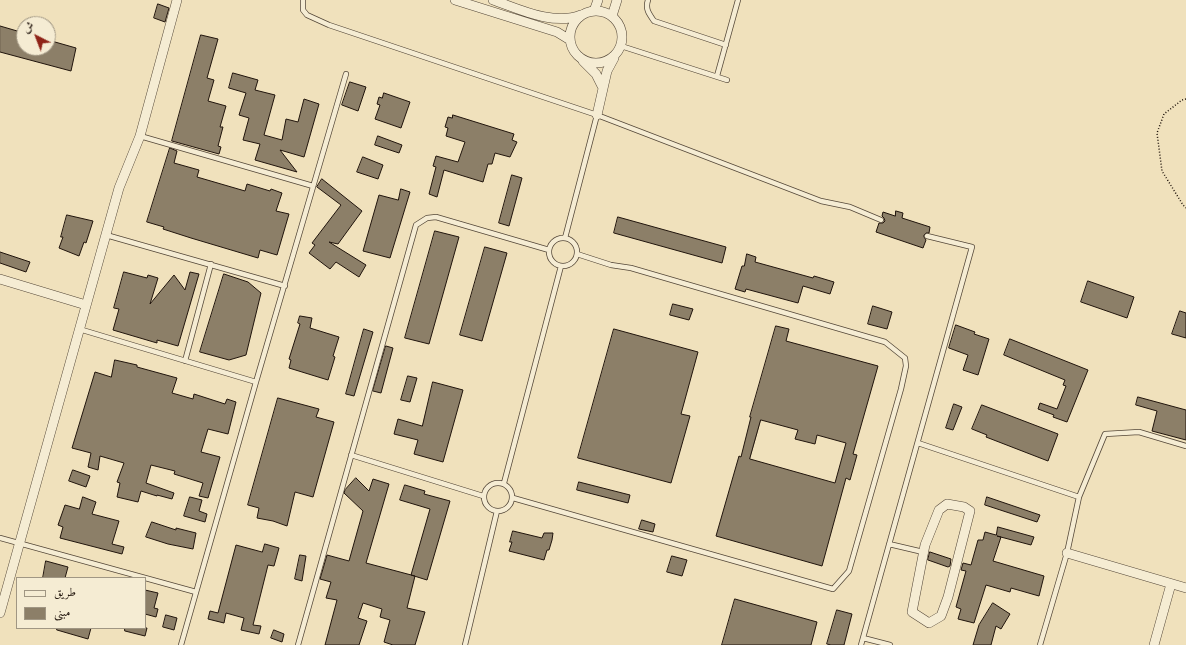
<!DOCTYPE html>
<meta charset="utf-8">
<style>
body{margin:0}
#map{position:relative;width:1186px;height:645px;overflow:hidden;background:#f0e1bc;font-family:"IM FELL Great Primer",Amiri,serif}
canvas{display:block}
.legend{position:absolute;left:16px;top:577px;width:130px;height:52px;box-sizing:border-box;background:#f5ecd3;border:1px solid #a09683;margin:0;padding:5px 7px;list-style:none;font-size:12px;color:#20140c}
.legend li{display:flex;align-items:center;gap:8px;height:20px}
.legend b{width:20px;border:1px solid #a09683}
.north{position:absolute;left:16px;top:16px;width:40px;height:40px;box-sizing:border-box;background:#f5ecd3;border:1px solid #a09683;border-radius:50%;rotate:318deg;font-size:11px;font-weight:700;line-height:16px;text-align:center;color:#20140c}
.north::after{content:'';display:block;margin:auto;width:14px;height:18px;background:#8f2418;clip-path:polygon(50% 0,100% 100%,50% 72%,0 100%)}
</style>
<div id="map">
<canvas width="1186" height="645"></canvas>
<ul class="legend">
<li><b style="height:5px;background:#f5ecd3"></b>طريق</li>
<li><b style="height:11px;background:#8c7f68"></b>مبنى</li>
</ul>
<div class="north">ش</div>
</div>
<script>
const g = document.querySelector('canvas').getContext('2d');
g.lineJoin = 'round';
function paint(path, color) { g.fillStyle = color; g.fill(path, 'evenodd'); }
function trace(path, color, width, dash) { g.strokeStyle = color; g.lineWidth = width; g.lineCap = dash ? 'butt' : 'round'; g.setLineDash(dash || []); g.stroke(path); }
const building = new Path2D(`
 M158,4l11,4 -4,14 -11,-4z
 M0,26l24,7v15h24v-8l28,8 -5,23 -71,-19z
 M201,35l17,4 -11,39 7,2 -6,21 18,5 -6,21h3l-5,19 3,1 -2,7 -47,-13z
 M233,73l25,7 -3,10 20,5 -11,40 18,5 4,-21 12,3 6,-23 15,5 -15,53 -24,-7 17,22 -42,-12 5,-16 -17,-4 6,-22 -10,-3 7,-22 -17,-5z
 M350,82l16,5 -8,24 -16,-6z
 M384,93l26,9 -9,26 -26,-9 5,-14 -3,-1 2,-7 3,1z
 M453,115l61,19 -2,6 5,2 -7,15 -15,-4 -3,11h-4l-5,18 -39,-12 -7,27 -8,-3 7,-27 -3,-1 3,-10 22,6 7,-20 -19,-6 2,-8 -3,-1 3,-10 4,1z
 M378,136l24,9 -3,8 -24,-8z
 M170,148l7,3 -3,12 25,7 -2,7 48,14 2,-7 23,7 1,-2 11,4 -6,18 13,3 -12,41 -17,-5 -2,8 -67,-20 -28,-9 1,-2 -17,-5z
 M363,157l20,8 -5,14 -21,-7z
 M512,175l10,3 -13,48 -10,-3z
 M322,179l40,32 -24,33 -9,-2 37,23 -7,12 -23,-15 -6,7 -21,-16 6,-8 -3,-2 29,-38 -24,-18z
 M401,189l9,3 -20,66 -27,-7 16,-56 19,5z
 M896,211l7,2 -1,5 28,9 -1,6h-3l-2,2v2l2,3 -3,8 -47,-16 3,-9h4l2,-2 -1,-3 -2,-2 1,-4 12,4z
 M67,215l26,6 -7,22 -2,-1 -5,14 -20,-8 4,-11h-2z
 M618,217l108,30 -4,16 -108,-30z
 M435,231l24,6 -30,107 -24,-6z
 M485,247l22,6 -25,88 -22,-6z
 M0,252l30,10 -4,10 -26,-9z
 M747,254l9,3 -1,5 58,16 1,-2 20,6 -4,12 -27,-8 -5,17 -52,-14 -1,3 -10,-3 7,-23h2z
 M124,272l23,6 1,-3 10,3 -8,26 24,-29 11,15 5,-18 9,2 -21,72 -21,-6v3l-44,-13 6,-21 -5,-1z
 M224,274l24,8 13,11 -15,62 -17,5 -29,-8z
 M1088,281l46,16 -7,21 -46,-16z
 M673,304l20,5 -4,11 -19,-5z
 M873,306l19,6 -5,17 -19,-5z
 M1180,311l6,2v25l-14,-4z
 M300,316l12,2 -2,10 29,9 -6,19 2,1 -7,23 -39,-12 2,-8 -2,-1 11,-35 -2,-1z
 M956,325l19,7 -1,2 15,5 -11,36 -15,-5 5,-15 -19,-7z
 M776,326l13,3 -3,12 92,25 -25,88 4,1 -7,25 -4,-2 -24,88 -106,-30 23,-80 2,1 10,-40h-1zM761,420l37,10 -3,9 20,5 2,-9 29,8 -11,40 -85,-24z
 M364,329l9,3 -19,64 -8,-2z
 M614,329l84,23 -17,62 9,2 -19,67 -93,-25z
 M1010,339l78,31 -21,52 -14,-5 1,-2 -16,-6 2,-6 17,6 9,-23 -3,-1 2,-5 -61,-25z
 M386,346l7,2 -12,45 -8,-2z
 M115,360l22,5v2l40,11 -5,15 21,6 1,-5 31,10 2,-5 9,3 -8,32 -20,-5 -7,23 19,5 -12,41 -9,-2 4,-13 -29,-9 1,-3 -24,-6 -5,18 28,10 -2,6 -15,-4v1l-16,-5 -3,11 -21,-5 3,-14 -3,-1 7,-19 -24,-7 -2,14 -10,-3 3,-14 -19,-5 23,-76 16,5z
 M408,376l9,2 -7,24 -9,-2z
 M433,382l30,8 -20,72 -29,-8 4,-14 -24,-6 4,-15 24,7z
 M1138,397l48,13v30l-34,-9 5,-20 -21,-6z
 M278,398l41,11 -3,8 18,5 -21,75 -18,-5 -8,34 -14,-5 -16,-3 2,-10 -11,-3z
 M954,404l8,3 -9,23 -7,-2z
 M982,405l76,29 -10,27 -62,-24 1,-2 -15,-6z
 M73,470l17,6 -4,11 -17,-6z
 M356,478l13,13 4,-12 16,5 -23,79 49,13 -8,32 18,4 -10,33h-22l-9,-3 6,-22 -10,-3 2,-8 -19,-6 -5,15 9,3 -8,24h-34l12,-45 -11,-2 5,-16 -11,-3 7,-24 22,6 14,-50 -19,-18 1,-3z
 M579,482l51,13 -2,8 -51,-13z
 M405,485l20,6 -1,3 26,7 -23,79 -16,-5 19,-66 -30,-9z
 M83,497l13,5 -4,12 27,7 -7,23 12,3 -2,7 -62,-16 3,-11 -5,-2 7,-20 14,4z
 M190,497l12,3 -3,11 8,3 -2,8 -21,-6z
 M987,497l53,18 -3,7 -52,-17z
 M642,520l13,4 -2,8 -14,-3z
 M152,522l24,8v-2l20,5 -3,16 -25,-5 -22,-7z
 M998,527l36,10 -3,8 -34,-9 4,1 -8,24 51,15 -5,20 -28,-8 -1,4 -24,-7 -12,38 -16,-4 3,-10 -5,-2 10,-36 -5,-1 2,-7 8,2 7,-25h5l2,-8 11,3z
 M513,531l29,7 2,-5h9l-1,7 -3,10h-2l-3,10 -35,-9 3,-9h-2z
 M265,544l14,4 -5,18 -6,-1 -15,60 8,1 -2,8 -18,-4 3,-12 -18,-5 -2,10 -16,-4 2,-8 8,2 18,-68 26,7z
 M930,552l21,7 -1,7 -2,1 -20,-7z
 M300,555l6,1 -4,25 -7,-2z
 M672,556l15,4 -5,16 -15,-4z
 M46,561l22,6 -3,11h-22z
 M145,590l13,3 -4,15 4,1 -2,8 -11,-3z
 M735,599l82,23 -6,23h-89z
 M993,603l17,11 -9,15 -5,-3 -5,19h-18l6,-20z
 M837,610l15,4 -8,31h-13l-4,-1z
 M166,615l11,3 -3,12 -11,-3z
 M57,628h34l-3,11 -31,-9z
 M125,628h22l-2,8 -20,-5z
 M274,630l10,4 -2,8 -11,-4z`);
paint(building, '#8c7f68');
trace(building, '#20140c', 1);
const lane = new Path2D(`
 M303,0v10l4,5 22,10 268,90 224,86 29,6 31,13
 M648,0c-3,9 1,14 6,21l72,24
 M621,46l106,34
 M717,76l21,-76
 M140,136l173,50
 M106,235l179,51
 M565,238l32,-123
 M549 252a14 14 0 1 1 28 0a14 14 0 1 1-28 0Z
 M79,329l177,53
 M185,361l26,-97
 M918,443l161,54
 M351,455l132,41
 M484 497a14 14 0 1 1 28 0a14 14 0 1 1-28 0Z
 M504,483l57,-217
 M513,498l320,91 16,-18 52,-182 5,-23 -1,-8 -20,-16 -254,-74 -20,-3 -34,-11
 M0,538l196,54
 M889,544l34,8
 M863,638l27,7
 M181,645l75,-263 90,-308
 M298,645l118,-420 11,-7 9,-1 113,33
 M465,645l32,-134
 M861,645l111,-398 -45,-11
 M1040,645l27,-92 12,-56 26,-63 34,-2 47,14`);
const street = new Path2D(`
 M455,0l102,32 13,8
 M493,0c26,9 60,26 88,15
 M570 37a26 26 0 1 1 52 0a26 26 0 1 1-52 0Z
 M594,11l4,-11
 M612,16l5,-16
 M583,61l13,13 6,12
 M597,115l10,-44 7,-13
 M0,279l86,26
 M947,504l17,3 6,4 -22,86 -7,19 -12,7 -17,-11 13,-67 14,-35z
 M1067,553l119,35
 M0,613l119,-425 21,-52 37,-136
 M1154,645l17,-61`);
trace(lane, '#544738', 6);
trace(street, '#544738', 10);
trace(new Path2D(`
 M1186,99l-4,1 -18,14 -7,19 5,38 21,34 3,3`), '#20140c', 1.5, [1, 2]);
trace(lane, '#f5ecd3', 4.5);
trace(street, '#f5ecd3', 9);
</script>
